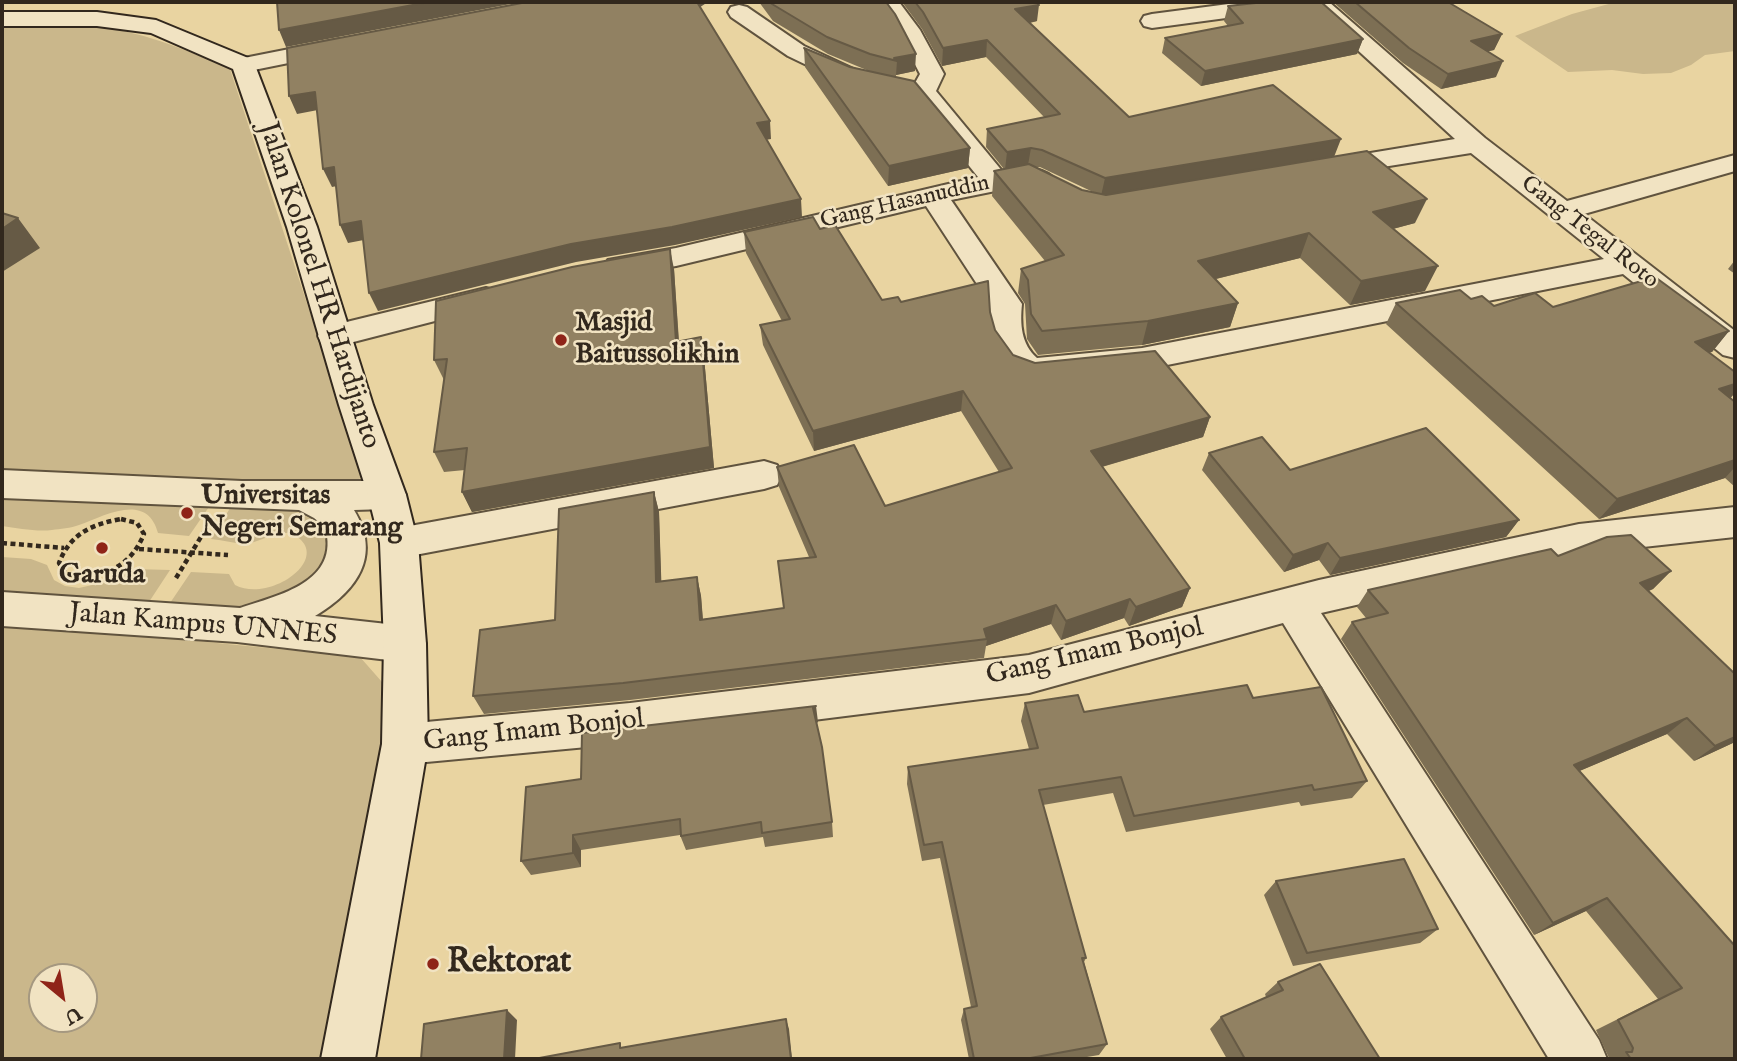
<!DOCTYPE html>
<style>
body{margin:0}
#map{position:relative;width:1737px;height:1061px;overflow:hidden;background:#e9d4a1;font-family:"IM FELL English",serif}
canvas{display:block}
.frame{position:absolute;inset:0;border:4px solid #32281d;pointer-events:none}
.north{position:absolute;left:28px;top:963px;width:70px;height:70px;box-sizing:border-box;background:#f1e3c2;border:2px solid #a59880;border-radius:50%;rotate:150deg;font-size:19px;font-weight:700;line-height:28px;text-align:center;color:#32281d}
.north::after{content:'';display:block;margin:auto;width:24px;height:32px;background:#8f2418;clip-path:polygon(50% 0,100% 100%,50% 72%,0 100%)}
</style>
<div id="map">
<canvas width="1737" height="1061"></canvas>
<div class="frame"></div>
<div class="north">U</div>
</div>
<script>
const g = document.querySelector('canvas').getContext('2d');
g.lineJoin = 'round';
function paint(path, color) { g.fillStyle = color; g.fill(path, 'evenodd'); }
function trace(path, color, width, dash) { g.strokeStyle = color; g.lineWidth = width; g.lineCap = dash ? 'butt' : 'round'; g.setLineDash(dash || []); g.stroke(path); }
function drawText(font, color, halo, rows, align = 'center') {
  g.font = font + ' "IM FELL English",serif'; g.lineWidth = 5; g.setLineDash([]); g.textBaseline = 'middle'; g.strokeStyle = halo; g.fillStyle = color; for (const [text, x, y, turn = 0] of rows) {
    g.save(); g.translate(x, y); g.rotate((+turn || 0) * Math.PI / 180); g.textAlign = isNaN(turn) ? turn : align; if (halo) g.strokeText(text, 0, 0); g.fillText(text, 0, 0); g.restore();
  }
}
paint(new Path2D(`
 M1616,2h119v49l-30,4 -14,10 -20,8 -28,1 -31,-4 -44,2 -53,-36 57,-22z
 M2,26c29,0 59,-3 87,0 50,4 96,23 141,43l134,408 -13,5 -126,-2 -223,-8z
 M2,492l209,12 -22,32 -31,-3c-11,-42 -54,-17 -79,-8 -8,3 -19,4 -27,5 -16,2 -34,-2 -50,-4z
 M232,505c39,3 86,-2 100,43l-19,33 -67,28 -78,-3 23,-34 38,2 6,11c33,17 90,-21 66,-45 -16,-16 -35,0 -51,3 -11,2 -27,-3 -39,-4z
 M2,557l29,2 16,6 7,15 11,6 14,2 35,-8 20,-11 36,1 -23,35 -145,-14z
 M2,622l358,35 22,25 -2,68 -59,309h-319zM42,977h42v42h-42z`), '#cab78b');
const street = new Path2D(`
 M877,2h22l21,28 24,44 -8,17 67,81c19,-3 42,-8 55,11l-4,6 -10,2 -19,-6 -74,15 71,104c-2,20 -1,40 15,54l105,-10 462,-89 -133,-106 -145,23 -10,-2 -4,-6 4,-6 139,-23 -150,-137h24l156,136 82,63 168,-46v16l-151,43 151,117v27l-12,-3 -100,-81 -481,96 -111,11 -20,-8 -16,-23 -5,-18v-28l-64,-98 -250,60 -57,10 -11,-2 -4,-7 4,-7 68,-12 302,-71 -68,-85 10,-18 -23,-44z
 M1244,2h44l1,2 -3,5 -8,2 -126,17 -8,-2 -3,-5 3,-5 8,-2z
 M739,5l8,2 57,39 58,27 3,5 -3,5 -9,2 -9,-2 -56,-27 -57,-39 -3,-5 3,-5z
 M340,39l8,2 4,5 -4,5 -104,21 -9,-2 -3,-5 3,-5 9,-2z
 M486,288l11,3 5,7 -5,7 -163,42 -12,-3 -4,-8 4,-8z
 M764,461l13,4 5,10 -5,10 -13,4 -365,69 -14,-4 -5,-11 5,-11 14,-4z
 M2,470l240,11h145l13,4 6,10 -6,10 -13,4 -33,1c28,46 3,81 -39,106l90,10 15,5 6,13 -6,13 -15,5 -168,-20 -235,-16v-34l238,16c39,-13 101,-26 85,-81l-11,-9 -15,-8 -297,-12z
 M1735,507v30l-156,17 -258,59 278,427 8,19h-58l-266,-436 -254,70 -399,50 -225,21 -16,-6 -7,-14 7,-14 16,-6 225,-21 399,-48 290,-75 260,-56z`);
const secondary = new Path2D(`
 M2,12h95l59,8 97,40 64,167 56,178 33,90 12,48 8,101 2,100 -53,315h-54l61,-315 2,-100 -4,-101 -12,-48 -29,-90 -52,-178 -54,-158 -82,-36 -54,-7h-95z`);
trace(street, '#60533e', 4);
trace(secondary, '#32281d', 4);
trace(new Path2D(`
 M121,519l16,4 7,11c-14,34 -42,46 -78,40l-7,-11c11,-29 33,-39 62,-44z
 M2,543l62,5
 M139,549l89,6
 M176,578l28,-46`), '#32281d', 4.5, [5, 3.5]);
paint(street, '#f1e3c2');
paint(secondary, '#f1e3c2');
paint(new Path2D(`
 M759,2h127l29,69 -19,4v2l74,71 -2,20 -80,18 -83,-119 -1,-19 46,19 19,4 -41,-17 -55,-33z
 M902,2h134l1,19 -7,2 99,94 205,40 81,66 -22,6 32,62 -75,14 -50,-47 -84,21 22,24 -8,24 -88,18 -104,10 -11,-16 -2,-35 -7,-11 3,-24 24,-8 -53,-65 2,-25 10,-2 -18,-22 1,-18 57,-12 -58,-60 -44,9 -20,-37zM1035,167h5l53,25 -11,-2z
 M1333,2h115l54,32 -8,16 -7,1 9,26 -55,12 -38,-26z
 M1228,6l135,33 -6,15 -156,32 -39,-33 3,-15 63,-12 -4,-5z
 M820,229l62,71 108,12 5,18 18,25 22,8 175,54 -7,20 -101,30 88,121 -8,19 -53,19 -5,-8 -63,22 -10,-16 -65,22 -2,12 -354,42 -146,14 -11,-18 82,-76 99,-128 5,20 2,69 36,-4 4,19 2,23 81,-11 25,-51 -30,-70 -2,-20 108,39 114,-34 -38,-61 -147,40 -51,-106 -3,-20 22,-4 -36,-68 -2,-21z
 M1735,260v14l-7,-5z
 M674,269l5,72 22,-4 3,20 10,111 -242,44 -10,-20 3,-22 -21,2 -10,-20 10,-72 -10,-20z
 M1471,299l23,7 59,1 176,24 -17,21h-3l22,46 4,4v85l-10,-9 -126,41 -213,-195 10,-21z
 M1209,453l81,17 229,50 -13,17 -176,38 -11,-15 -35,12 -82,-102z
 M1558,556l113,15 -18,18 -4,2 86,151 -41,19 -27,-27 -88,37 156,288h-127l1,-1 -13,-28 62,-31 -72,-88 -52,24 -193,-296 11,-17 14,-4 -9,-11 11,-17z
 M1253,698l114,83 -15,17 -51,8 -2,-4 -173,30 -13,-39 -70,12 43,153 -2,4 23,82 -8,11 -24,4h-106l-8,-39 3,-11 7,-2 -31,-149 -18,3 -15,-77 1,-17 121,-18 -8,-28 4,-18 59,9z
 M818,722l-2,1 16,99 1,15 -68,10 -2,-10 -77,13 -6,-15 -99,15v17l-50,8 -10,-14 60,-82z
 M1276,881l162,48 -18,14 -127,23 -29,-71z
 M1278,982l102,77h-153l-17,-30 11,-12 45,-20 -1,-3z`), '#7d6f54');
paint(new Path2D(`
 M429,2h92l-235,45 -7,-17z
 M693,2h15l-14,9z
 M1209,2h19l-19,2z
 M1039,5l-2,16 -24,5 2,-17z
 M1502,34l-8,16 -30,7 7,-16z
 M1363,39l-6,15 -156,32 4,-15z
 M987,40l-1,17 -44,9 1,-18z
 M916,54l-1,17 -19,4 1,-14 -3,-3z
 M1503,61l-7,16 -55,12 7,-15z
 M315,92l8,17 -26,5 -8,-18z
 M770,121l1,18 -12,2 -2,-18z
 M1341,139l-7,18 -233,39 4,-18z
 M970,148l-2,20 -80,18 1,-20z
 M1031,148l-3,17 -23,5 2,-18z
 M334,167l8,18 -10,2 -9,-18z
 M801,199l1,18 -127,28 -99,17 -198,49 -9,-18 202,-49z
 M1427,199l-12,24 -53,14 11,-25z
 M18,218l22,30 -38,24v-43z
 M361,221l8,18 -21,4 -8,-18z
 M1309,233l-9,25 -109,27 7,-24z
 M670,249l4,20 6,93 -4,-20z
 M1438,266l-13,25 -75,14 11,-24z
 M1238,303l-8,24 -88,18 6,-24z
 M1729,331l-17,21 -34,11 17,-21z
 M701,337l3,20 10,111 -242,44 -10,-20z
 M1735,384v9l-7,8 -9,-12z
 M963,391l-2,20 -147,40 -1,-20z
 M1210,417l-7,20 -116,34 4,-20z
 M1735,460v7l-10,11 -126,41 18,-20z
 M654,492l5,20 3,89 -6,-19z
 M1519,520l-13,17 -176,38 10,-17z
 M1328,543l-9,17 -35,12 9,-17z
 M1671,571l-18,18 -30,11 17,-17z
 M697,577l4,19 3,42 -4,-18z
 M1190,588l-8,19 -53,19 7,-19z
 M1130,599l-6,19 -63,22 5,-19z
 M1056,605l-5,19 -65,22 1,-7 -3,-10z
 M816,706l2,16 -4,3 -1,-17z
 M1687,718l-20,16 -111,47 18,-16z
 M1735,737v5l-41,19 21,-15z
 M573,835l8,15v17l-8,-14z
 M1607,898l-21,13 -52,24 19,-12z
 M507,1010l10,10 -2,39h-11z
 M786,1019l3,10 3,30h-1z`), '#665a45');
const building = new Path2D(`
 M277,2h152l-150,28z
 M527,2h170l73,119 -13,2 44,76 -129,28 -101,17 -202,49 -8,-72 -21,4 -6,-58 -11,2 -8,-77 -26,4 -2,-48z
 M770,2h116l9,12 21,40 -22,4 3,3 -27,-7 -43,-17 -55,-33z
 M915,2h121l3,3 -24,4 114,108 144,-32 68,54 -236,39 -63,-28 -11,-2 -24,4 -20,-23 73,-15 -73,-74 -44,8 -20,-36z
 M1265,2h56l42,37 -158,32 -40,-33 78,-15 -15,-17z
 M1355,2h93l54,32 -31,7 32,20 -55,13 -39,-26z
 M804,48l46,19 64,14 56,67 -81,18z
 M1367,151l60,48 -54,13 65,54 -77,15 -52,-48 -111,28 40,42 -90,18 -106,10 -11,-17 -3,-34 -7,-11 43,-14 -70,-84 35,-7 53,26 24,5z
 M2,213l16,5 -16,11z
 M813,217l7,12 15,-4 47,75 16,-3 3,5 87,-21 2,31 5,18 18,25 22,8 120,-12 55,66 -119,34 99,137 -54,19 -6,-8 -64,22 -10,-16 -72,24 3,10 -364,44 -150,13 7,-66 75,-10 4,-111 95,-17 2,90 41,-5 3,43 84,-12 -6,-47 38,-4 -39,-90 77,-22 31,61 127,-38 -49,-77 -150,40 -53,-106 30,-6 -46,-87z
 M670,249l6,93 25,-5 9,110 -248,45 5,-44 -33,4 13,-93 -13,1 2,-59 136,-34z
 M1655,277l74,54 -34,11 40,30v12l-16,5 16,13v58l-118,39 -221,-196 64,-13 11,9 11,-3 12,10 41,-13 18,14z
 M1426,428l93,92 -179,38 -12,-15 -35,12 -84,-102 53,-16 28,33z
 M1631,535l40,36 -31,12 95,91v63l-20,9 -28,-28 -113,47 161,181v113h-104l-5,-7h6l1,-4 -15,-28 64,-32 -75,-90 -54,25 -201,-301 36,-9 -20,-23 183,-41 7,7 49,-19z
 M1247,685l6,13 68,-11 46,94 -53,9 -2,-5 -178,31 -13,-39 -82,13 47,168h-4l25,86 -82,15h-51l-10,-50 13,-3 -35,-164 -18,3 -16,-78 130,-19 -13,-45 53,-8 6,17z
 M816,706l-3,2 9,39 10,75 -70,11 -1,-11 -80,14 -1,-17 -107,16v18l-52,8 5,-74 55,-8 1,-46z
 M1404,859l34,70 -131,24 -31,-72z
 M1320,964l60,95h-135l-24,-42 62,-27 -5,-8z
 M507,1010l-3,49h-83l3,-35z
 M786,1019l5,40h-257l86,-16v5z`);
paint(building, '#918162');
trace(building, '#665a45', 2);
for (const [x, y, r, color] of [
 [561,340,7,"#8f2418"],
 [187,513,7,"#8f2418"],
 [102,548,7,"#8f2418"],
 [433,964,7,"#8f2418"]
]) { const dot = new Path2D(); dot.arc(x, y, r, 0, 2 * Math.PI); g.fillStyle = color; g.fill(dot); trace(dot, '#f1e3c2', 2.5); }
drawText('23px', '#32281d', '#f1e3c2', [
 ["Gang Hasanuddin",905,203,-13],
 ["Gang Tegal Roto",1589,233,38]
]);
drawText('28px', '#32281d', '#f1e3c2', [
 ["Jalan Kolonel HR Hardijanto",318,286,72],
 ["Jalan Kampus UNNES",203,626,5],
 ["Gang Imam Bonjol",1095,653,-13],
 ["Gang Imam Bonjol",534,732,-6]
]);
drawText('bold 28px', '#32281d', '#f1e3c2', [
 ["Masjid",575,324],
 ["Baitussolikhin",575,356],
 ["Universitas",201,497],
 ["Negeri Semarang",201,529],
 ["Garuda",102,576,"center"]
], 'left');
drawText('bold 33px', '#32281d', '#f1e3c2', [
 ["Rektorat",447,964]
], 'left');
</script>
